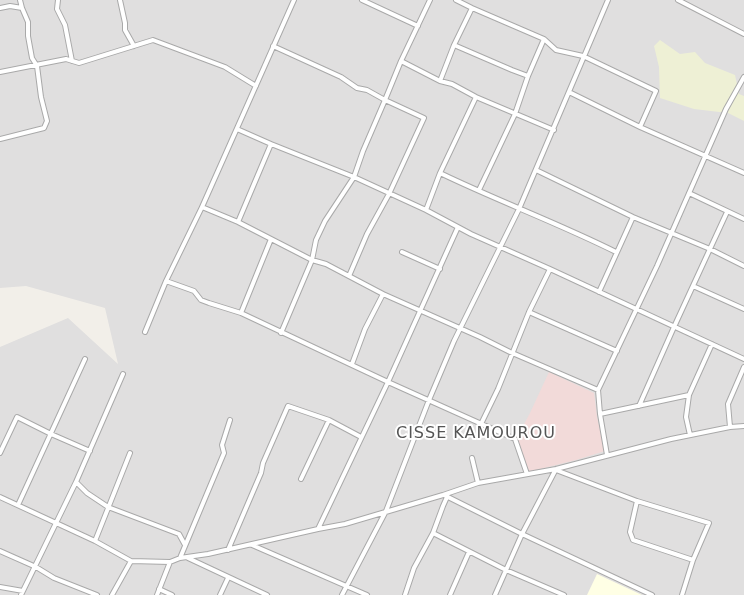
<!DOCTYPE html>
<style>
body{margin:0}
canvas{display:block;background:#f2efe9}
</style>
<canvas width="744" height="595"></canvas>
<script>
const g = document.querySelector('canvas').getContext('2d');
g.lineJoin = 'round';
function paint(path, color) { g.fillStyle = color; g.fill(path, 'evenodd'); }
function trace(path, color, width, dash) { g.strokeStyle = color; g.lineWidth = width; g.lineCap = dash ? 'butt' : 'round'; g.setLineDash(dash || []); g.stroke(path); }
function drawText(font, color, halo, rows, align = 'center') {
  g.font = font + ' "DejaVu Sans",sans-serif'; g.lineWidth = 4; g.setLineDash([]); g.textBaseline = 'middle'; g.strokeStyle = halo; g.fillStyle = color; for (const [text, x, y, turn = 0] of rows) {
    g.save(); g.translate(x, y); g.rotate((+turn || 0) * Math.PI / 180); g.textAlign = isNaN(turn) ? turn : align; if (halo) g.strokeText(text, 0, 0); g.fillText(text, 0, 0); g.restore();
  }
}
paint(new Path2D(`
 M0,0h744v595h-744v-248l68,-29 50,46 -13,-56 -79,-22 -26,2z`), '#e0dfdf');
paint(new Path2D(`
 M549,372l45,21 3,24 8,34 -29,9 -48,12 -5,-12 -6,-23 13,-24z`), '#f2dad9');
paint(new Path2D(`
 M597,574l45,21h-55z`), '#ffffe5');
paint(new Path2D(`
 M660,40l20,14 15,-2 10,11 30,12 4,19 5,2v25l-16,-8 -34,-4 -34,-11 -1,-31 -5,-21z`), '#eef0d5');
const minor = new Path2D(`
 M58,0l-1,9 8,16 7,36
 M120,0l5,23v7l9,16
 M362,0l56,26
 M456,0l16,8 72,31 12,11 27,6 73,35 -16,36
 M678,0l66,34
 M0,8l10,-2 12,2
 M454,45l58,25 16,6
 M273,46l68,31 16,11 10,2 18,10 39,18 -35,76 -22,40 -18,42
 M401,61l39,20 12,3 24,13 78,33
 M0,72l66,-13 13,4 74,-23 72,27 31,19
 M440,81l14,-36 18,-37
 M569,92l71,35 104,46
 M237,129l34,15
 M0,139l44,-11 3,-7 -6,-24 -4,-31 -5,-8 -4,-22v-14l-6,-14 -2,-8
 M536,170l97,47 77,32 34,17
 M440,173c58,28 118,50 176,79
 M479,190l36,-76 13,-38 16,-37
 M689,193l55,26
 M202,207l36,15 33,-78 83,33 72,33 45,24 79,35 194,90
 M426,210l14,-37 36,-76
 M238,222l74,38 14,4 57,30
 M402,252l38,17
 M166,281l28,10 7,9 8,3 32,10 147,69 127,57 12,35
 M693,286l51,23
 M599,292l34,-75
 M529,312l88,39
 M241,313l30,-74
 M145,332l21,-51 36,-74 92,-207
 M281,333l31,-73 4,-20 9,-19 29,-44 9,-26 22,-51 16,-39 29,-61
 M352,364l13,-35 18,-35 97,43 30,15 88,38
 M123,374l-47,108 11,11 21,14 71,27 6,11
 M639,406l35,-79 53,-115
 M600,414l89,-19
 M481,424l17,-35 31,-77 21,-43
 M730,427l-2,-23 16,-37
 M690,435l-4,-18 3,-22 23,-51
 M0,453l17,-36 34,17 39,17
 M607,455l-7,-41 -2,-24 59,-124 69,-157 18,-32
 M472,458l6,25
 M556,470l81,31 72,22 -16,37 -11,35
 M301,479l28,-59
 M444,495l78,39 130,61
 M0,497l95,44 36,20 39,1 10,-4 28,-4 110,-25 27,-5 98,-29 35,-12 78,-14 115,-30 59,-12 14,-1
 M637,501l-7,31 3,8 60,20
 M18,505l67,-146
 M318,529l70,-147 70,-155
 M433,533l73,37 58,25
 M95,541l35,-88
 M252,545l115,50
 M228,550l33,-77 2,-10 25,-57 41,14 32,17
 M0,551l36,16 18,11 43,17
 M180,558l44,-105 -2,-8 8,-25
 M188,558l79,37
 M0,587l23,4
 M159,589l13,6
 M21,595l55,-113
 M112,595l19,-34
 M157,595l13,-33
 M220,595l8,-17
 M342,595l44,-84 43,-111 25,-59 65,-132 89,-209
 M405,595l9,-27 19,-35 10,-27 4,-9
 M450,595l19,-43
 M495,595l27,-61 34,-65`);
trace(minor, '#a9a9a9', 6);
trace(minor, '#fff', 4);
g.letterSpacing = '1px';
drawText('16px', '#555', '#fff', [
 ["CISSE KAMOUROU",476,434]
]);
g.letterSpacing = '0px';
</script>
